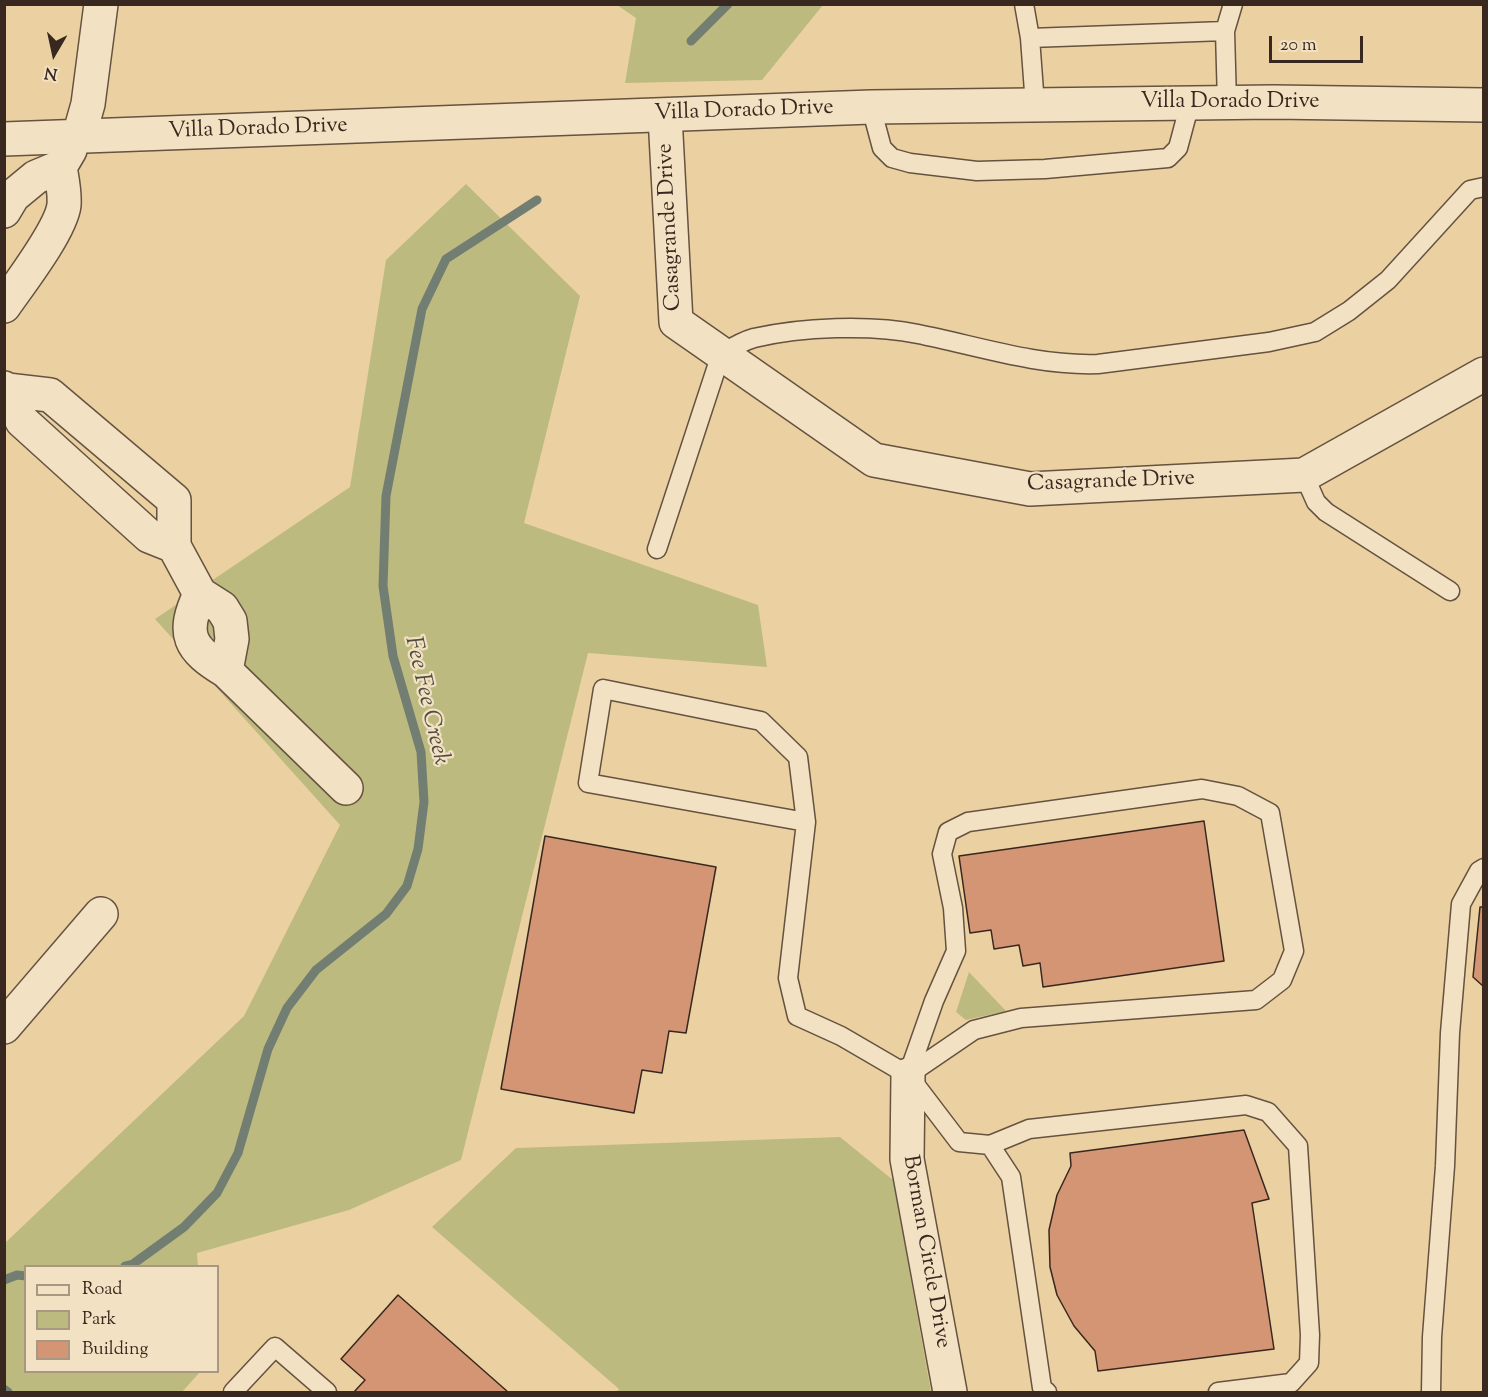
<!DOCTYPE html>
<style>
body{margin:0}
#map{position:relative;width:1488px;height:1397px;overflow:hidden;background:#ebd1a1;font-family:"Sorts Mill Goudy",serif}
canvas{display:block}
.frame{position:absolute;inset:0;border:6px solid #38281f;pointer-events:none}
.legend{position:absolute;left:24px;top:1265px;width:195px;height:108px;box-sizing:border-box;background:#f2e1c2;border:2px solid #a89781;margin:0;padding:8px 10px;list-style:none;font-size:18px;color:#38281f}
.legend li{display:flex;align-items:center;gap:12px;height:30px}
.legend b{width:30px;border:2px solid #a89781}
.north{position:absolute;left:24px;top:24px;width:60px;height:60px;-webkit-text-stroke:4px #f2e1c2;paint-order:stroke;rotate:189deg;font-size:16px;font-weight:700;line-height:24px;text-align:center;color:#38281f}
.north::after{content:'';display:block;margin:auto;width:21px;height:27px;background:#38281f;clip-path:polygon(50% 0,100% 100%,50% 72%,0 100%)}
.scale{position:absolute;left:1269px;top:36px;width:94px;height:27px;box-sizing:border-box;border:3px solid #38281f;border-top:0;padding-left:8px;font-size:18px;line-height:21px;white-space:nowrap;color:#38281f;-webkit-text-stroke:4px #f2e1c2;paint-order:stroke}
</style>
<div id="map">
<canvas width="1488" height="1397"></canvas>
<div class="frame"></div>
<ul class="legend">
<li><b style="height:8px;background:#f2e1c2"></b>Road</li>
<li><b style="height:16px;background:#bdba80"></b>Park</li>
<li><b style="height:16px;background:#d39573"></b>Building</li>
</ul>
<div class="north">N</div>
<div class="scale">20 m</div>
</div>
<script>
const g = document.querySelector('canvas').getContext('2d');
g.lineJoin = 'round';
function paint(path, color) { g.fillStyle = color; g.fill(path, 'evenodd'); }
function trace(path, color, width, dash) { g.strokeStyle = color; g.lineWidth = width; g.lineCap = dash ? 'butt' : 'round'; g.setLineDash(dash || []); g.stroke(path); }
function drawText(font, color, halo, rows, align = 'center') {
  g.font = font + ' "Sorts Mill Goudy",serif'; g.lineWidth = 4.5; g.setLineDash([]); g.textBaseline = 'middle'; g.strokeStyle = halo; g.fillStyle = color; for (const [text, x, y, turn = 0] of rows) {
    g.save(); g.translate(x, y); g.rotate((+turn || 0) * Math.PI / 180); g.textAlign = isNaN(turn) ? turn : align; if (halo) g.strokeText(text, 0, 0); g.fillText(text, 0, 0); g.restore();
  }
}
paint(new Path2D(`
 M617,5h206l-61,75 -137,3 11,-65z
 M466,184l114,112 -56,227 234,82 9,62 -179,-14 -127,507 -112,50 -152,43 1,13h-172v106h174l-18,20h-177v-149l239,-227 96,-191 -185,-206 195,-132 36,-227z
 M969,972l37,39 -40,9 -10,-8z
 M840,1137l53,43 38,212h-314l2,-3 -187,-162 84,-79z`), '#bdba80');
trace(new Path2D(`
 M691,41l37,-37
 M125,1266l8,-2 51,-37 33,-34 21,-40 30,-104 19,-41 29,-38 70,-56 21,-28 11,-37 6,-47 -3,-50 -28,-96 -10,-70 3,-90 36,-187 24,-50 91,-59
 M4,1280l13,-5 9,1
 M4,1389l4,3`), '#727e72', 9);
const building = new Path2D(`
 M1204,821l20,140 -181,26 -3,-24 -17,3 -4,-21 -25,4 -3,-19 -21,3 -11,-77z
 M545,836l171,31 -30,166 -17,-2 -7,42 -20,-3 -8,43 -133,-24z
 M1480,907h4v80l-11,-10z
 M1244,1130l25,69 -17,4 22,146 -176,22 -3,-20 -21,-25 -17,-31 -7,-28 -1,-37 8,-35 14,-29 -1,-13z
 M398,1295l110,97h-154l11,-12 -24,-21z`);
paint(building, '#d39573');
trace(building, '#38281f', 1.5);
const service = new Path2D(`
 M1024,4l6,34 195,-7 8,-27
 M1225,31l2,72
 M1030,38l5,67
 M871,107l11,41 10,10 18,5 67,8 68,-2 123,-11 10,-10 12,-45
 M1304,475l12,27 10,10 124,79
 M657,549l64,-195c10,-6 22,-13 33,-16 47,-11 117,-14 164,-4 60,12 118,32 180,30l171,-22 46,-10 34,-21 39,-31 82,-90 14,-3
 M1202,789l36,7 32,17 24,138 -12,29 -26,20 -235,18 -47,12 -66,45 26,-74 22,-50 -3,-43 -11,-54 6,-22 20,-10z
 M806,822l-218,-39 15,-94 158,32 37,36 8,65 -18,156 9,38 44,20 67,39 51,67 31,3 39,-16 217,-24 22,7 30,34 12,189 -1,28 -18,20 -73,9
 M990,1145l21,32 31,211 5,4
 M233,1392l42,-45 52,45
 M1431,1392l1,-55 13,-171 5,-133 11,-129 18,-33 5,-3`);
const minor = new Path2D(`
 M665,116l11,206 198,138 156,29 274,-14 180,-101
 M4,211l9,-15 23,-19 24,-10 10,-17
 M4,306c16,-23 57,-76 60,-101 1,-13 -2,-26 -4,-38
 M4,388l3,2 15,31 127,115 25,10
 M7,390l43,5 124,105v46l26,48 22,14 8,13 2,18 -6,32
 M200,594c-19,40 -11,55 26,77l120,117
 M4,1027l97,-113
 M908,1075l-1,84 43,233`);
const tertiary = new Path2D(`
 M79,136l9,-32 13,-100
 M4,139l867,-32 402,-5 211,3`);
trace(service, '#655240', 21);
trace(minor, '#655240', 36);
trace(tertiary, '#655240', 36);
trace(service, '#f2e1c2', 18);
trace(minor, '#f2e1c2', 33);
trace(tertiary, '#f2e1c2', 33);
drawText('22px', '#38281f', '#f2e1c2', [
 ["Villa Dorado Drive",1230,103],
 ["Villa Dorado Drive",744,112,-2],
 ["Villa Dorado Drive",258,130,-2],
 ["Casagrande Drive",671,227,-93],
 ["Casagrande Drive",1111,483,-2],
 ["Borman Circle Drive",925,1252,80]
]);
drawText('italic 24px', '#504c42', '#f2e1c2', [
 ["Fee Fee Creek",425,701,77]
]);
</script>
